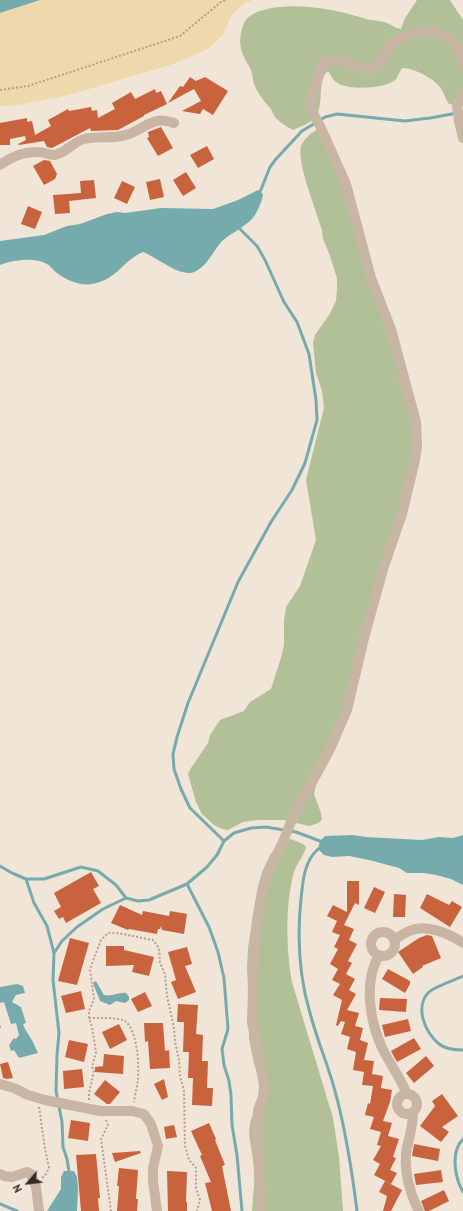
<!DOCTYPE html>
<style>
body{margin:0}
#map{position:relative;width:463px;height:1211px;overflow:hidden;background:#f1e5d7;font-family:"PT Sans",sans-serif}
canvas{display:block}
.north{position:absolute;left:8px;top:1163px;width:40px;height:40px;-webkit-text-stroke:3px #f9efe3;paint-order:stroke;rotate:242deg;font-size:11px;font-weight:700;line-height:16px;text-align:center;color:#342a25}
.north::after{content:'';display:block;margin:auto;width:14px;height:18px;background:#342a25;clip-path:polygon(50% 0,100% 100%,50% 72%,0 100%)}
</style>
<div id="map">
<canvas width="463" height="1211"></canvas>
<div class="north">N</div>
</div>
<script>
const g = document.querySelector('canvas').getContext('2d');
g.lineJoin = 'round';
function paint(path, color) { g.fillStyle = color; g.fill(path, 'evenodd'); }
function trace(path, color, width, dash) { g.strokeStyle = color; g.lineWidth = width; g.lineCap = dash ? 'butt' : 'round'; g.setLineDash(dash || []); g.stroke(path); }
paint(new Path2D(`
 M417,0h33l13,20v82l-5,4 -9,-2c-3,-4 -4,-8 -6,-12 -5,-12 -28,-24 -41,-24 -2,3 -4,8 -6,11 -9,10 -46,11 -57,5 -5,-2 -8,-8 -10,-12h-2c-11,10 -1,35 -14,48 -5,4 -14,7 -20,10 -7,-4 -13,-7 -18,-13 -1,-2 -3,-5 -4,-8 -7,-8 -13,-15 -17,-25 -2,-6 -1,-12 -5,-18 -9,-14 -12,-26 -5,-43 2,-5 6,-7 11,-10 31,-13 76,-5 108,5 8,3 17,2 24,5 5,2 8,5 14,6l4,-11z
 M318,129l15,16 85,295 -65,247 -37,98 -2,9 7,19 1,6 -2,3 -4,2 -7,2 -25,-6h-27l-14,2 -15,8 -6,-1 -8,-4 -12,-11 -6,-12 -8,-28 3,-6 17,-25 2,-8 10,-15 24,-9 6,-9 21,-13 10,-31 3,-13v-24l2,-14 14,-21 16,-46 -10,-60 18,-72 -2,-17 -6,-18 -3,-31 2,-7 14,-20 7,-14 1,-12v-11l-7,-22 -7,-17 -1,-9c-5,-17 -26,-69 -21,-84 3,-7 11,-14 17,-17z
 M291,839l12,5 3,3c-2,9 -9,16 -12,25 -9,33 -8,76 -2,110l41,136 6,39 4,54h-91l3,-38 -6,-39 1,-11 10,-27 -1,-20 -5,-12 -5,-25v-30l-2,-41 1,-20 10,-62 5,-16 7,-15 8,-9 9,-6z`), '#b1c097');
paint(new Path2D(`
 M40,0h212l-9,4 -12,12 -8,19 -15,14 -38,16 -101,30 -50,10 -19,1v-93z`), '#eed9ac');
paint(new Path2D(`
 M0,0h40l-40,13z
 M258,190l5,4c-1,8 -6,19 -11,25 -9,9 -21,14 -30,22 -9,10 -17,30 -32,32 -14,1 -34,-16 -47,-21 -21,9 -26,28 -51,32 -12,2 -26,-4 -35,-11 -4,-3 -7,-8 -12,-10 -12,-6 -33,-3 -45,2v-24l44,-6 23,-9 13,-2 27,-10 10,-2 8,1 36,-5 52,1 25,-9z
 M352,835l14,2 56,3 17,-3 14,1 10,-3v50l-12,-6 -15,-4 -12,-2h-17l-8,-5 -30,-8 -20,-4 -17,1 -8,-2 -6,-6 2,-8 5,-5z
 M96,981l8,14c8,2 14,-3 22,-2l3,4v3l-4,3 -9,-2 -6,4 -10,-4 -7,-18z
 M17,984l6,2 2,7 -9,2 -4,7 9,5 5,16 -3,1 2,5 7,11 6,13 -19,5 -5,-8 -3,1 -2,-6 5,-7 2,1 3,-4 -3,-12 -5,1 -7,-22 -4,1v-16z
 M64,1171h10l3,6 1,12 -1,22h-30l14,-22v-12z`), '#76abae');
trace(new Path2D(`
 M260,192l10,-25 6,-8 26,-28 23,-14 12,-3 68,7 25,-3 33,-6
 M224,841l-34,-33 -9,-19 -7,-20 -1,-15 4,-17 11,-34 50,-121 33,-60 21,-32 13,-27 12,-43 -1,-20 -7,-46 -12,-32 -13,-20 -19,-42 -8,-14 -17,-17
 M318,849c-14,13 -15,31 -17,50 -4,38 -2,77 9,114 7,27 18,52 25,78 11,40 17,80 22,120
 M0,866l12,7 14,6h18l37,-12 17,4 18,14 10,13 12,3 11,-1 38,-16 20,-17 10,-12 7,-14 10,-8 17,-5 15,-1 30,5 24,9
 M26,879l8,24 13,23 7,27
 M187,884l22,43 9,25 6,26 4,51 -6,20 2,16 5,16 2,14 1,30 5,30 5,56
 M463,976c-8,4 -29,11 -34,16 -15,15 -4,40 10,52 6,5 17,6 24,6
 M463,1139c-13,13 -8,39 0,53
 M69,1171l-2,-12 -4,-12 -1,-25 -6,-31 1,-36 2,-22 -6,-53 1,-27 8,-12 15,-14 26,-18 23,-11
 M0,1204l17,7`), '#76abae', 3);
paint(new Path2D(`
 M190,77l6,4 9,-4 23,14 -15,24 -10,-6 -3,5 -18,-3 19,-10 -7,-12 -26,14 12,-17 3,1z
 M155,89l1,4 5,-2 6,13 -23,11v1l-26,14 -27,1 -1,-3 -38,20 -5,-1 -3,-6 -25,4 -1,-1 8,-4 -1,-4 -15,3v6h-10v-22l27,-5v4l5,-1 3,14 16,-9 -3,-6 20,-11 1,2 22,-4 1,4 5,-1 1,8 17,-9 -3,-6 19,-11 4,7z
 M161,127l12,21 -15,8 -11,-18 2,-1 -1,-5z
 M207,146l7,13 -16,9 -8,-13z
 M44,160l6,1 7,13 -2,5 -11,6 -11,-19z
 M186,172l10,16 -13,8 -10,-16z
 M160,179l4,18 -14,3 -4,-18z
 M94,180l2,18 -27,3 1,12 -15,1 -2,-19 28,-2 -1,-12z
 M122,181l13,6 -8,17 -13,-6z
 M28,206l14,6 -7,17 -14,-5z
 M91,872l8,14 -6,3 8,14 -35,20 -3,-6 -4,2 -5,-8 7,-4 -7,-14z
 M347,881h12v24l-4,-2 -11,22 10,4 -5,11 8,4 -9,17 4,2 -6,11 9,5 -6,11 7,4 -9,16 12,3 -4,13 8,2 -3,12 8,3 -4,17 10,1 -2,13 11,2 -2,12 11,2 -2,12 -7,19 9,2 -4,13 11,3 -6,18 3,1 -6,12 7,3 -6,11 -17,-9 6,-11 -7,-4 8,-14 -4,-1 4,-13 -11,-3 4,-12 -9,-2 3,-12 2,1 3,-18 -11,-1 2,-13 -11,-2 3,-18 -9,-3 3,-12 -9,-3 4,-12 -4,-1 -3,5 -2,-1 6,-25 -9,-5 7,-11 -8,-4 6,-11 -8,-5 8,-15 -4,-2 6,-12 -8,-3 5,-11 -10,-5 6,-11 14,7z
 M374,887l11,5 -10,21 -11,-5z
 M394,894l12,1 -1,22h-12z
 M427,894l22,11 3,-4 10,6 -12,20 -30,-19z
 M120,905l22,10 1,-4 26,5 1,-5 17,3 -3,20 -22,-4 -1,-4 -1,3h-2l-1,5 -28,-5 -1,1 -17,-7z
 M427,935l5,1 9,22 -19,8 1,1 -10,7 -15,-22 21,-14z
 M70,938l19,5 -12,42 -19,-4z
 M106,946h18v4l30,7 -5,19 -17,-4 2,-7 -28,1z
 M187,947l5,17 -7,2 11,26 -18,7 -7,-17 5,-2 -8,-28z
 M388,969l22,12v3l-5,9 -23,-14z
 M81,991l4,18 -19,4 -5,-17z
 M145,992l7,14 -14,6 -7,-13z
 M380,998l27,1 -1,13 -27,-2z
 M178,1004l20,1 -2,29 7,1 -1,26h6l-1,27h6l-1,18 -20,-1 1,-27h-5l1,-26h-6l1,-30h-7z
 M408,1019l3,12 -26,6 -3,-12z
 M144,1023h19l2,28 4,-1 1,18 -20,1 -2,-28 -3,1z
 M119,1024l8,16 -17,9 -8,-17z
 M414,1038l7,11 -24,13 -6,-11z
 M69,1040l19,4 -4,18 -19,-5z
 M104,1054l20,2 -1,18 -28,-2v-5l10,-1h-2z
 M426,1056l8,10 -20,17 -8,-10z
 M8,1062l5,16 -6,1 -4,-1 -3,-14z
 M82,1069l2,18 -20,2 -1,-18z
 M164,1079l4,18 -6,3 -8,-16z
 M105,1080l15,12 -10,12h-3l-13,-10z
 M442,1094l16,22 -16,11 7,5 -8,10 -21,-16 15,-20 -3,-5z
 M71,1120l19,3 -2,18 -20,-3z
 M209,1123l7,16 -1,1 10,25 -3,1 9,45h-19l-7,-28 6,-1 -11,-26 2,-1 -11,-24z
 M174,1125l3,12 -11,2 -2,-12z
 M414,1144l26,5 -2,12 -26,-5z
 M140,1151l1,2 -26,9 -3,-9z
 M96,1154l4,44h-2l1,13h-18l-5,-56z
 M119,1168l19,2 -2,29h2l-1,12h-20l2,-25h-2z
 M441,1170l2,12 -27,3 -2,-11z
 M167,1171l20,1 -1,30h1v9h-19z
 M385,1181l17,9 -11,21h-8l4,-15 -8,-4z
 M444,1190l5,11 -20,10h-4l-4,-10z`), '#c8633e');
trace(new Path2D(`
 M0,90l28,-4 152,-50 41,-34 5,-2
 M89,1018c8,0 30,-1 36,3 13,10 14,45 13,59 -1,7 -3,15 -4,22
 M0,1026v2
 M89,1100v-7l5,-22 -2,-4 4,-15 -4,-25 -3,-9v-7l5,-12 -4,-30 11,-29 7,-7c14,-1 30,5 45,7l6,8 1,15 5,11 2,22 7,32 1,14 4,18 1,16 4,15 1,55 4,14 7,8v20l4,12 -3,11
 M39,1107l6,42 4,19 -3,6 -4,4
 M106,1120l2,5 -7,14 10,72`), '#b59f8d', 2, [2, 2]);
trace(new Path2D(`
 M463,95l-6,11 2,15 4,17
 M0,165c12,-9 24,-14 39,-13 5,0 10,3 15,3 11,-1 19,-13 30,-16 14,-4 30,1 45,-5 17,-6 24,-19 45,-11
 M371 944a12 12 0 1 1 24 0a12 12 0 1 1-24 0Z
 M395,939c5,-3 11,-7 17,-9 15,-6 38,4 51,13
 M379,955c-16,28 -9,67 4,95 8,15 18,29 24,44
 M0,1084l14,4 14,7 17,5 55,11h32l12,3 7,10 7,22 -5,22v13l4,30
 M397 1104a10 10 0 1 1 20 0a10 10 0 1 1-20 0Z
 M413,1113c0,12 -3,22 -6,34 -4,21 2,45 12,64
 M0,1174l4,2 8,1 15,-5 4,2 5,13 3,24
 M261,1211l-4,-75 1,-26 5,-13 1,-12 -12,-63 2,-70 3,-32 5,-27 7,-23 14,-28 9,-23 38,-70 17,-39 17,-72 20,-72 18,-52 13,-54 2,-14 -1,-24 -25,-93 -20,-51 -25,-94 -25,-56 -11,-21 1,-9 12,-35c16,-9 35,8 48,5 12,-3 14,-19 24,-27 3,-2 8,-3 11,-5 25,-11 52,-1 57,28`), '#c9b5a3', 10);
</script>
